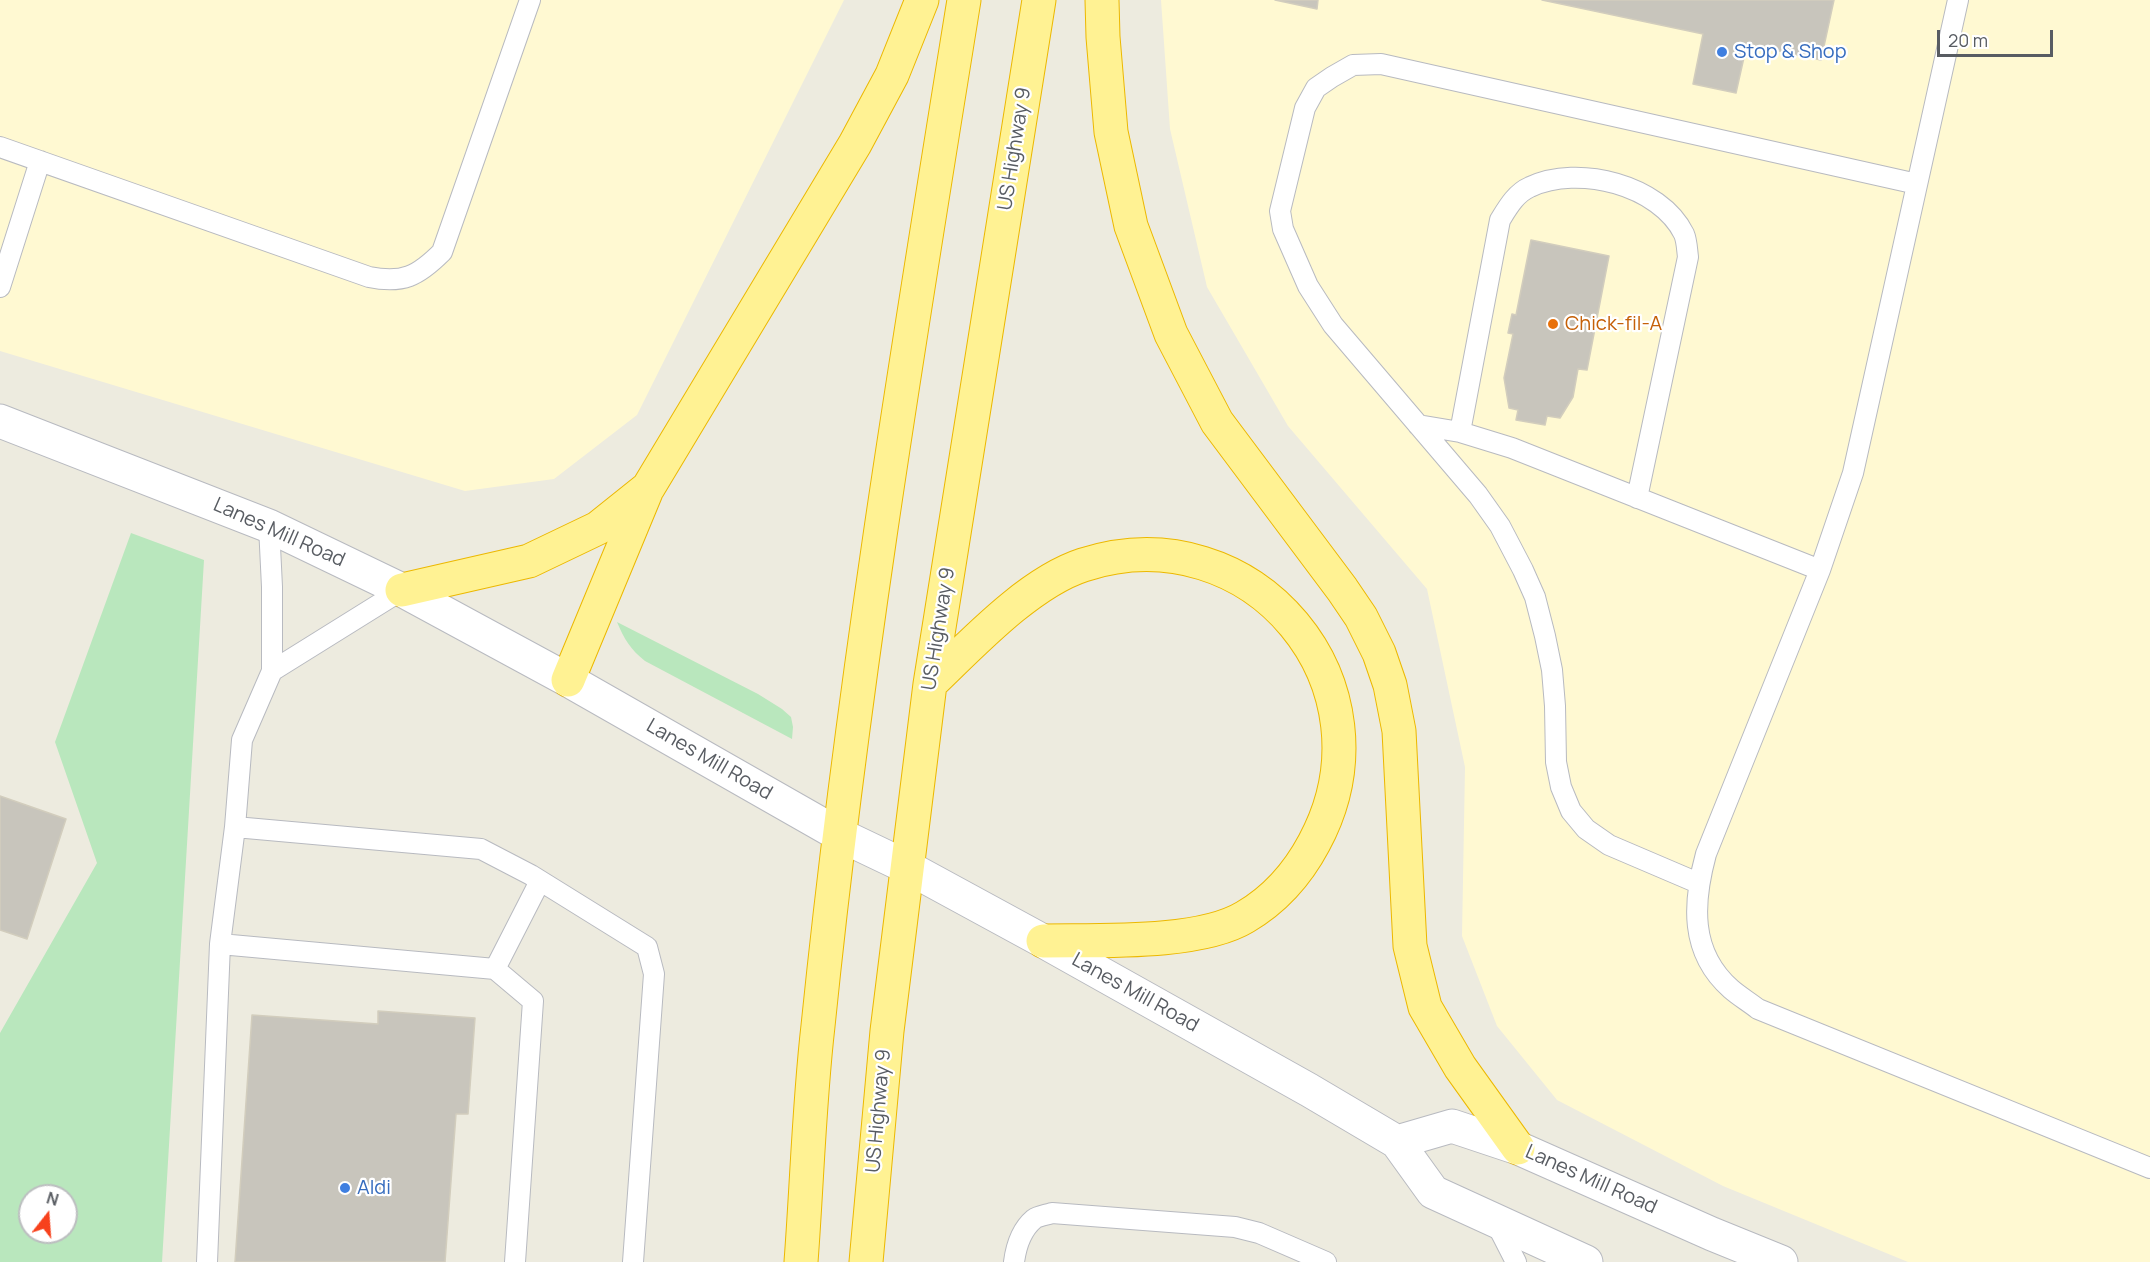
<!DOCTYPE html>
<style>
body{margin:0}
#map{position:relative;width:2150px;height:1262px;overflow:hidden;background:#edebdf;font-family:Manrope,sans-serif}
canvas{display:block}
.north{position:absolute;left:18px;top:1184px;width:60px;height:60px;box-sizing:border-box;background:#fff;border:2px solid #bcbec0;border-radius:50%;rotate:17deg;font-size:16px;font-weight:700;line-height:24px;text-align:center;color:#585c62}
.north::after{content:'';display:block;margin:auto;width:21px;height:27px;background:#f7411c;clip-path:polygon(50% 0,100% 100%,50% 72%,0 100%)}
.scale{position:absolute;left:1937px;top:30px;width:116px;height:27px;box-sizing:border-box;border:3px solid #585c62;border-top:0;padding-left:8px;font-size:18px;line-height:21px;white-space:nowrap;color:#585c62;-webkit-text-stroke:4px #fff;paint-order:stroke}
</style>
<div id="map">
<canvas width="2150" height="1262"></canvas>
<div class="north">N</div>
<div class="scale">20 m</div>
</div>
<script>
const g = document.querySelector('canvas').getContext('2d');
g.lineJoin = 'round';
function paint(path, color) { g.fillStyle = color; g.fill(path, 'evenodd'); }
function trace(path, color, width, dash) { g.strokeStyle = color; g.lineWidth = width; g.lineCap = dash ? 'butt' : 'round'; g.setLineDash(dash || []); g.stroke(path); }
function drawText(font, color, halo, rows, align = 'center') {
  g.font = font + ' Manrope,sans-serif'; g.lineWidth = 4.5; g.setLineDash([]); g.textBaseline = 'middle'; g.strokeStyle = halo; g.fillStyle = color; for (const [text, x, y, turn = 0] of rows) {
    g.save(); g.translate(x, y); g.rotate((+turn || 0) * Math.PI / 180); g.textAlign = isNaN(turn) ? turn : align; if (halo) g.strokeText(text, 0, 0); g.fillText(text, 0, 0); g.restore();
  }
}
paint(new Path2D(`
 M0,0h844l-207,415 -83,64 -89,12 -465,-140z
 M1161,0h989v1262h-242l-185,-76 -166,-86 -60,-74 -35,-90 3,-169 -38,-178 -139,-163 -81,-139 -37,-158z`), '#fff9d2');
paint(new Path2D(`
 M131,533l73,27 -42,702h-162v-229l97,-170 -42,-121zM30,1196h36v36h-36z
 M617,622l141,72 24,15 9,8 2,10 -1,12 -147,-78c-14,-11 -21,-22 -28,-39z`), '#b9e7bd');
const building = new Path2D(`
 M1275,0h43l-1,9z
 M1542,0h292l-13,60 -74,-16 -11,49 -43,-9 10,-50z
 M1531,240l78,16 -22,114 -9,-1 -5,28 -13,21 -13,-2 -2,9 -29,-5 2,-10 -9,-2 -5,-30 9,-44 -5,-1 4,-19 4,1z
 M0,796l66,23 -39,120 -27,-9z
 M378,1011l97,7 -7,96h-12l-11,148h-210l17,-247 126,9z`);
paint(building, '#c8c5bc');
trace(building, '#d2cdbd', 1.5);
const service = new Path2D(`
 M1958,0l-105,473 -33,97 -114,284c-13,48 -17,98 25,135 8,7 18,13 27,20l392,159
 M0,147l369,130c34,7 49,-1 73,-25l88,-252
 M0,287l40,-126
 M1418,425l42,7 52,16 308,122
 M1460,432l40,-212c8,-13 16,-27 30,-33 48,-23 130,-2 154,47 3,7 3,16 4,23l-51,241
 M272,671l130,-81
 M235,827l246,22 50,26 116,72 7,27 -21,288
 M1698,883l-89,-38 -23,-16 -15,-18 -10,-24 -5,-25 -1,-56 -3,-36 -7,-34 -10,-39 -12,-27 -23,-44 -22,-31 -145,-170 -25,-39 -25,-57 -3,-18 25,-103 11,-20 16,-11 21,-12 28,-1 536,120
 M220,944l275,25 38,32 -18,261
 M495,969l45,-88
 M1495,1221l21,41
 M207,1262l13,-318 15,-117 7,-87 30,-69v-84l-3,-61
 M1014,1262c2,-15 7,-32 20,-43 4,-3 12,-4 18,-6l183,14 24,6 67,29`);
const tertiary = new Path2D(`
 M0,421l269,105 133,64 166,90 272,155 67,32 136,74 266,149 88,52 36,50 153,70
 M1397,1142l55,-16 66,22 194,86 69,28`);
const trunk = new Path2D(`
 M1102,0l1,37 8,95 20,94 40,108 46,88 125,167 19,28 18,36 11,32 9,46 11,215 15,61 35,60 58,81
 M402,590l127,-29 69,-33 50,-40 207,-344 37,-69 30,-75
 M568,680l78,-188
 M930,684c41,-39 98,-101 153,-119 170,-55 316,121 231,278 -16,30 -40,57 -69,74 -46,28 -148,23 -202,24
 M801,1262c6,-79 8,-158 17,-236 35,-344 91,-685 146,-1026
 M866,1262l21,-231 43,-347 109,-684`);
trace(service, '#b8bac0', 22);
trace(tertiary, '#b8bac0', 35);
trace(trunk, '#ecb800', 35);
trace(service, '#fff', 20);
trace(tertiary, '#fff', 33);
trace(trunk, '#fff293', 33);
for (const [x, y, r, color] of [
 [1722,52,6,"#3f7fe0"],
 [1553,324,6,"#e8710a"],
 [345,1188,6,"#3f7fe0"]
]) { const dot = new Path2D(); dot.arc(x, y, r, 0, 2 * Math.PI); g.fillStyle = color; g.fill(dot); trace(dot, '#fff', 2); }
drawText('20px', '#366cbe', '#fff', [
 ["Stop & Shop",1734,52],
 ["Aldi",357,1188]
], 'left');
drawText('20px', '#585c62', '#fff', [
 ["US Highway 9",1015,149,-81],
 ["Lanes Mill Road",279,533,24],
 ["US Highway 9",939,629,-81],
 ["Lanes Mill Road",709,760,30],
 ["Lanes Mill Road",1135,993,29],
 ["US Highway 9",879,1111,-85],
 ["Lanes Mill Road",1591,1180,24]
]);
drawText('20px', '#c56008', '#fff', [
 ["Chick-fil-A",1565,324]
], 'left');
</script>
